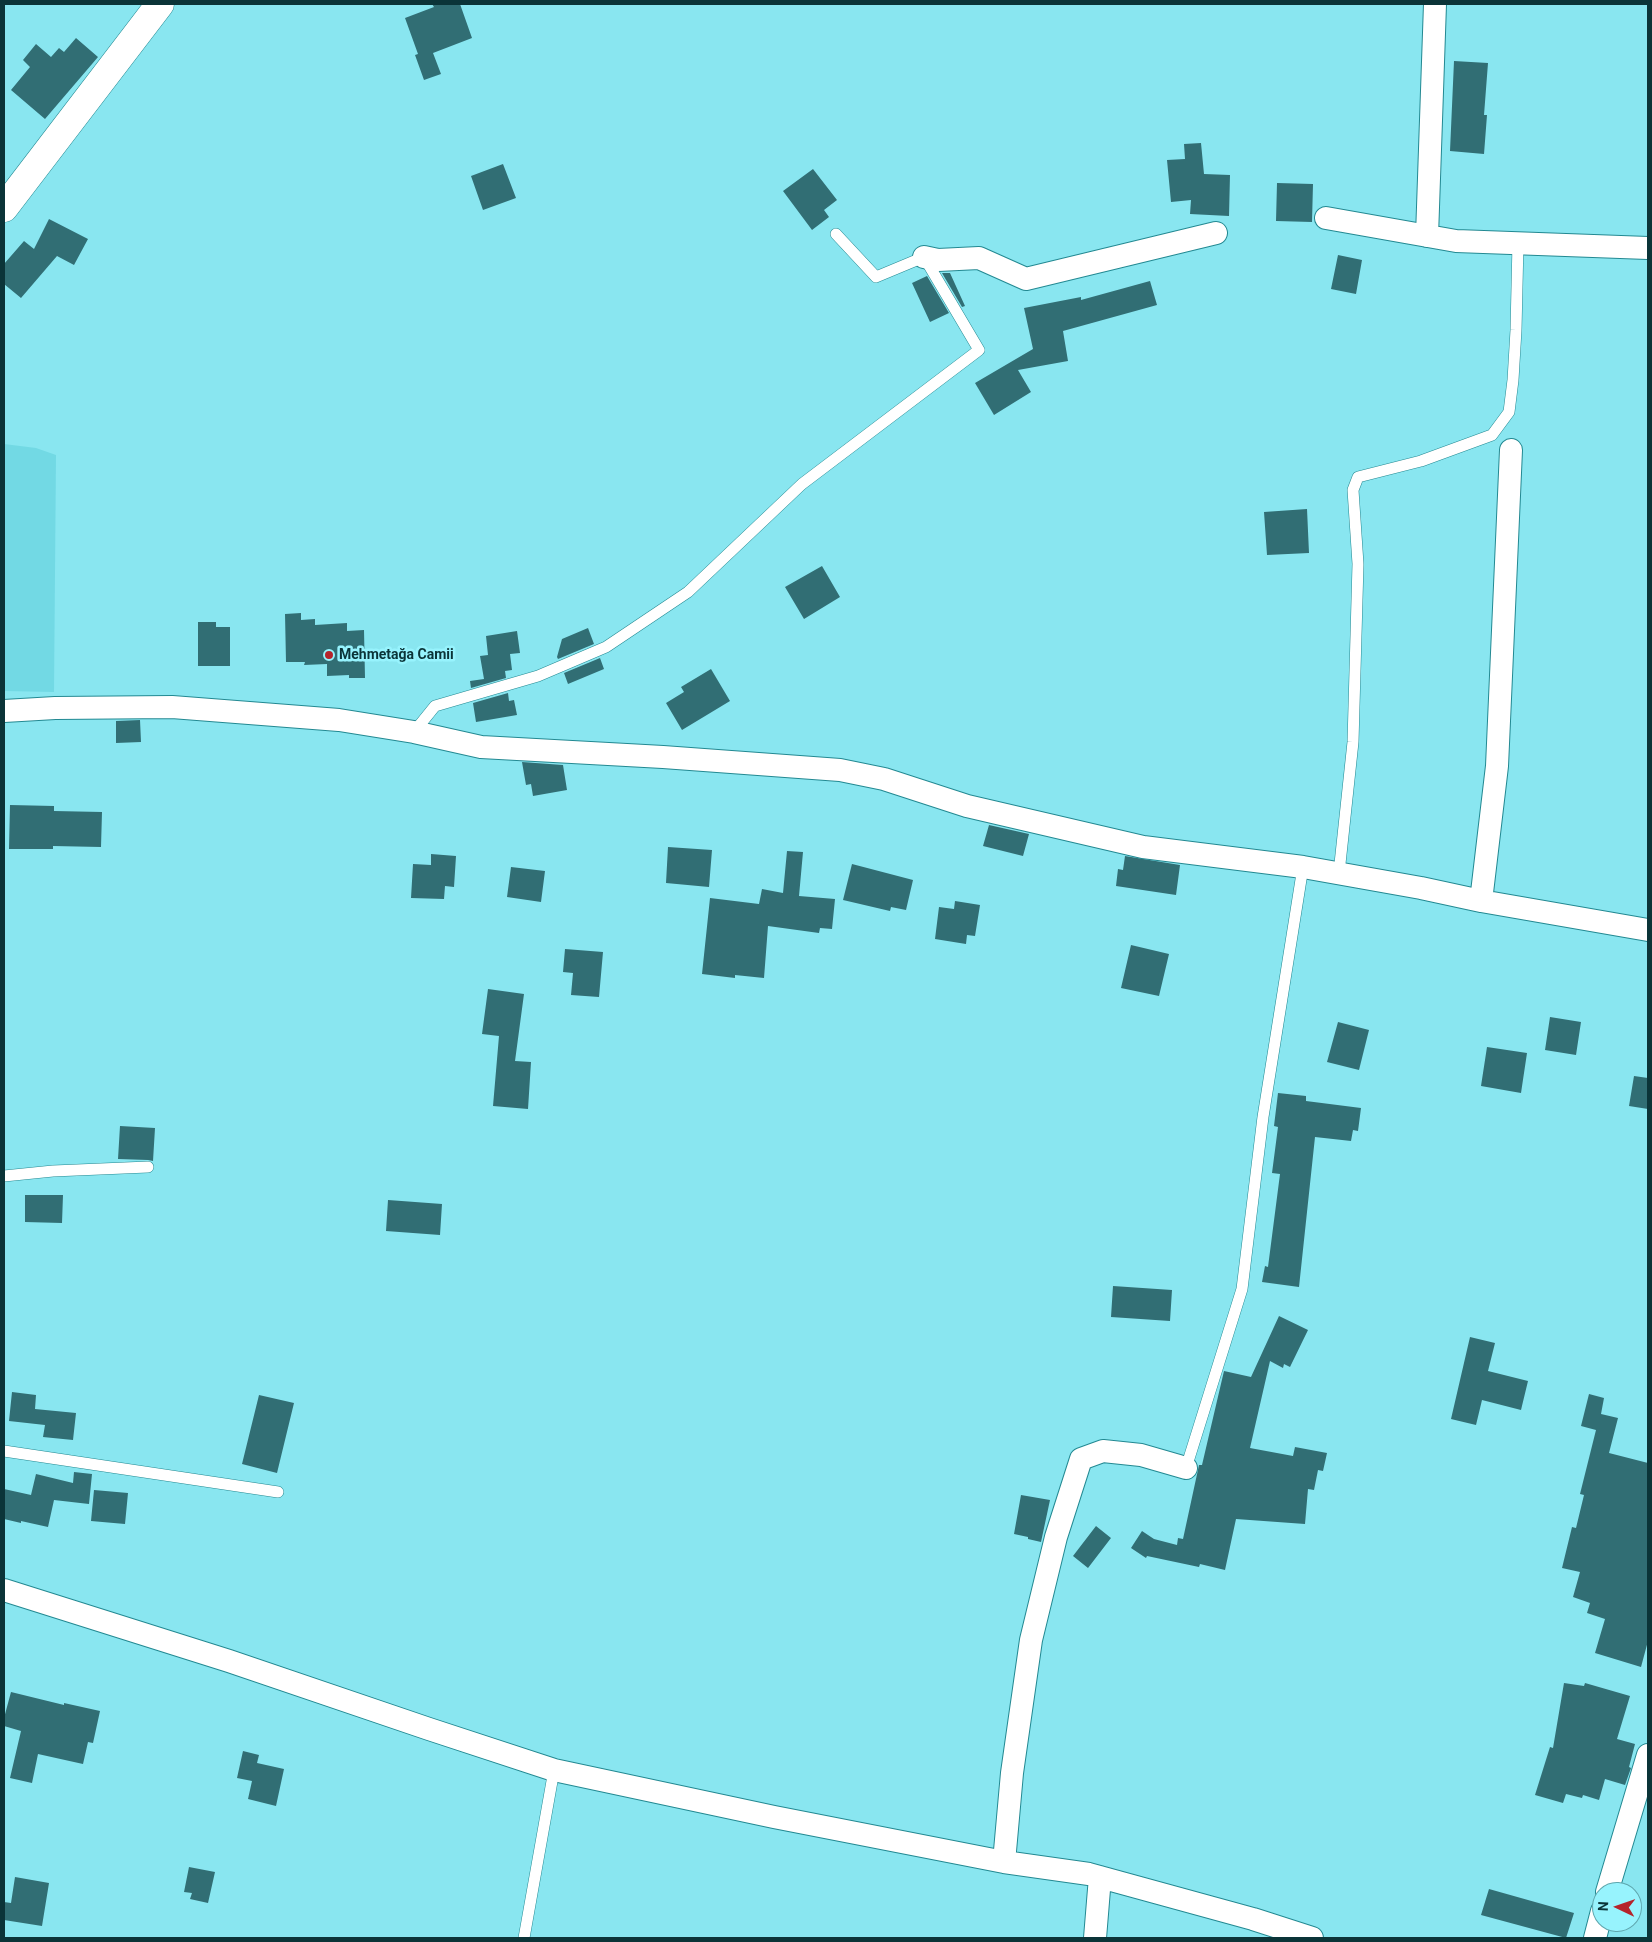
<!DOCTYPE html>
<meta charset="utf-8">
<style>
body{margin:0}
#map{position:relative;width:1652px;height:1942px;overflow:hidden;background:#89e6f0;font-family:Roboto,sans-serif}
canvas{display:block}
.frame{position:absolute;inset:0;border:5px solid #0b3438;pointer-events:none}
.north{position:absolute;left:1592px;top:1882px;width:50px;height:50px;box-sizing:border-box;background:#97f3fd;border:1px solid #5fa7ae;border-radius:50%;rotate:273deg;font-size:14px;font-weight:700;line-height:20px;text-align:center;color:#0b3438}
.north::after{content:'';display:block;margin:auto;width:18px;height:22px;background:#b5242b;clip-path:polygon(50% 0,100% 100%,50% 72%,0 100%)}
</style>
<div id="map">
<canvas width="1652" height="1942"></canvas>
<div class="frame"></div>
<div class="north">N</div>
</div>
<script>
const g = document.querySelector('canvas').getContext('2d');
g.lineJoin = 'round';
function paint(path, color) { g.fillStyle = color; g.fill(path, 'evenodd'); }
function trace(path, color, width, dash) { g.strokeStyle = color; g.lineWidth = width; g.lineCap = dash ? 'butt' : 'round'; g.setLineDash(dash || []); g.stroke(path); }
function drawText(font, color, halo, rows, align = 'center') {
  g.font = font + ' Roboto,sans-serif'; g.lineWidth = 5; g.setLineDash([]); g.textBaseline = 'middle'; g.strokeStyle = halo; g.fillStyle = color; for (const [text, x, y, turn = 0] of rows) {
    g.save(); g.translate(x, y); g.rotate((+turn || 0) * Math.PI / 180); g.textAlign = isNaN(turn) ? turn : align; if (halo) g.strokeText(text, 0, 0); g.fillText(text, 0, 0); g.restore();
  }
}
paint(new Path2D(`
 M4,444l32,4 20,7 -2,237 -50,-1z`), '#72d9e4');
paint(new Path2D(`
 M432,4h28l12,34 -39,15 8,21 -17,6 -9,-25 3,-1 -13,-36 29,-11z
 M76,38l22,19 -53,62 -34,-29 19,-23 -7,-7 13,-16 15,13 8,-9 5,4z
 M1454,61l34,2 -4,52h3l-3,39 -34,-3z
 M1201,143l3,31 26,1 -1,41 -39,-2 1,-14 -20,2 -4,-42 18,-1 -1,-15z
 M503,164l13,34 -33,12 -12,-34z
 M813,169l24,31 -13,10 5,7 -17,13 -29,-39z
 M1277,183l36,1 -1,38 -36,-1z
 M49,219l39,20 -14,26 -17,-9 -36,42 -17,-14v-20l20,-23 10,8z
 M1338,255l24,5 -6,34 -25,-5z
 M942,273h8l15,33 -3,1z
 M927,276l22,37 -19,9 -18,-39z
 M1150,281l7,24 -94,26 5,30 -50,9 13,22 -37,23 -19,-32 58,-34 -9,-41 57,-11v3z
 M1307,509l2,44 -42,2 -3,-43z
 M822,566l18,31 -36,22 -19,-32z
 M301,613v7l14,-1v6l32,-2v8l17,-1 1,48h-16v-3l-22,1v-12l-23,1 1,-3h-19l-1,-48z
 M198,622h18v5h14v39h-32z
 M588,628l6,16 -36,15 -1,-2 5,-18z
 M517,631l3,22 -10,1 2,16 -7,1 1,7 -35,10 -1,-7 14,-2 -4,-23 8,-1 -2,-19z
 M600,658l4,11 -36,15 -4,-11z
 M711,669l19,32 -48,29 -16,-27 18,-11 -3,-5z
 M508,693l1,8 5,-1 3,15 -41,7 -3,-19z
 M140,720l1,22 -25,1v-22z
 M522,762l41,3 4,25 -34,6 -2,-12 -5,1z
 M10,805l44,1v5l48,1 -1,35 -48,-1v3h-44z
 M989,825l40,9 -6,22 -40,-10z
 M668,847l44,3 -3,37 -43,-4z
 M787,851l16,1 -4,44 36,3 -3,30 -12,-1 -1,5 -51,-7 -4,52 -29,-3v3l-33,-4 8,-76 49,6 3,-15 21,4z
 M431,854l25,2 -2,31 -9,-1 -1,13 -33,-1 2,-34 18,1z
 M1125,856l55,9 -4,30 -60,-9 2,-17 5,1z
 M852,864l61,16 -7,30 -15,-3 -1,4 -47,-11z
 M511,867l34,4 -4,31 -34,-5z
 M955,901l25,4 -5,31 -8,-1 -1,9 -31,-5 4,-32 15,2z
 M1131,945l38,9 -10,42 -38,-8z
 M565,949l38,3 -4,45 -28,-2 2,-22 -10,-1z
 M488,989l36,5 -9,67 16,1 -3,47 -35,-3 6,-70 -17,-2z
 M1550,1017l31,5 -5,33 -31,-5z
 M1338,1022l31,8 -10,40 -32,-8z
 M1487,1047l40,6 -6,40 -40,-7z
 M1634,1076l14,2v31l-19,-3z
 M1278,1093l28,3v5l55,7 -3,23 -5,-1 -2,11 -36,-4 -16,150 -37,-5 3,-16 3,1 12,-93 -8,-1 6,-46 -4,-1z
 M120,1126l35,2 -2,33 -5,-1 -30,-1z
 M25,1195h38l-1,28 -37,-1z
 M388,1200l54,4 -2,31 -54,-4z
 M1113,1286l59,4 -2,31 -59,-4z
 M1279,1316l29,14 -18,37 -6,-3 -1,4 -13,-7 -20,87 43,8 2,-9 32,6 -4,18 -5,-1 -4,20 -6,-1 -3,35 -69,-5 -11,51 -25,-6 -1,3 -52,-11 -1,2 -15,-10 11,-17 12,8 23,6 1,-7 5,1 16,-74h3l22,-94 27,6z
 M1470,1337l25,6 -7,28 40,10 -7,29 -39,-10 -6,25 -25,-6z
 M12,1392l24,3 -1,14 41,4 -3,27 -30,-3 2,-12 -36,-4z
 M1589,1394l15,4 -3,16 17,4 -9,35 39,10v178l-7,26 -46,-14 10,-34 -18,-6 3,-10 -17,-6 7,-25 -18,-4 10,-41 4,1 8,-33 -4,-1 16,-64 -15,-4z
 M259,1395l35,8 -17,70 -35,-9z
 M74,1472l18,2 -3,30 -35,-4 -6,27 -27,-6v2l-17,-4v-30l27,6 5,-21 37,9z
 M94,1490l34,3 -3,31 -34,-3z
 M1021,1495l29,5 -9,42 -13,-3v-2l-14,-3z
 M1096,1526l15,12 -23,30 -15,-12z
 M1564,1683l20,3 1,-3 45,13 -13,43 18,5 -6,23 2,1 -6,17 -20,-6 -6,21 -16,-5 -1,3 -16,-4 -3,9 -28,-8 15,-48 3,1z
 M11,1692l53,13v-2l36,8 -7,32 -5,-1 -5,22 -45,-10 -6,29 -22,-5 11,-47 -17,-5v-8z
 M243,1751l16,4 -2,8 27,6 -8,37 -28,-7 4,-18 -15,-3z
 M189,1867l26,5 -7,31 -18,-4 2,-6 -8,-1z
 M15,1877l34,6 -7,43 -38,-6v-18l7,1z
 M1489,1889l85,24 -8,25 -85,-23z`), '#316e74');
const lane = new Path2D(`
 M414,732l21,-26 103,-30 68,-29 82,-55 114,-108 177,-134 -55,-93 -48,20 -40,-43
 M1339,873l14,-131 5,-178 -5,-74 5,-13 63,-16 71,-26 17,-23 4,-32 3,-50 2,-87
 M4,1176l49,-5 95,-4
 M4,1451l274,41
 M1186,1468l56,-179 21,-172 40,-250
 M524,1938l30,-168`);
const street = new Path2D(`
 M1326,218l130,23 192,7
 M1427,236l8,-232
 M924,257l14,3 41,-2 47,21 190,-46
 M4,711l51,-3 117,-1 167,13 75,12 67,15 182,10 177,13 44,9 83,27 176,41 160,20 118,21 60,13 167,29
 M1481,901l16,-135 14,-316
 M4,1590l225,71 200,68 125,41 220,47 230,45 85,12 164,45 59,19
 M1004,1862l8,-89 19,-133 25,-103 25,-78 22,-8 38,4 45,13
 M1607,1892l41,-137
 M1095,1938l5,-61
 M1595,1938l7,-27`);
const secondary = new Path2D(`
 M4,208l156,-204`);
trace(lane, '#238992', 12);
trace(street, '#238992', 24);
trace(secondary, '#238992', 29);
trace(lane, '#fff', 11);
trace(street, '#fff', 22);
trace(secondary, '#fff', 28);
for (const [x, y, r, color] of [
 [329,655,5,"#b5242b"]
]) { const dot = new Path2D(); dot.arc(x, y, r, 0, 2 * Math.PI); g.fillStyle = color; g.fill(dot); trace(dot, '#97f3fd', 2); }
drawText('bold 14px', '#0b3438', '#97f3fd', [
 ["Mehmetağa Camii",339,655]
], 'left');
</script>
